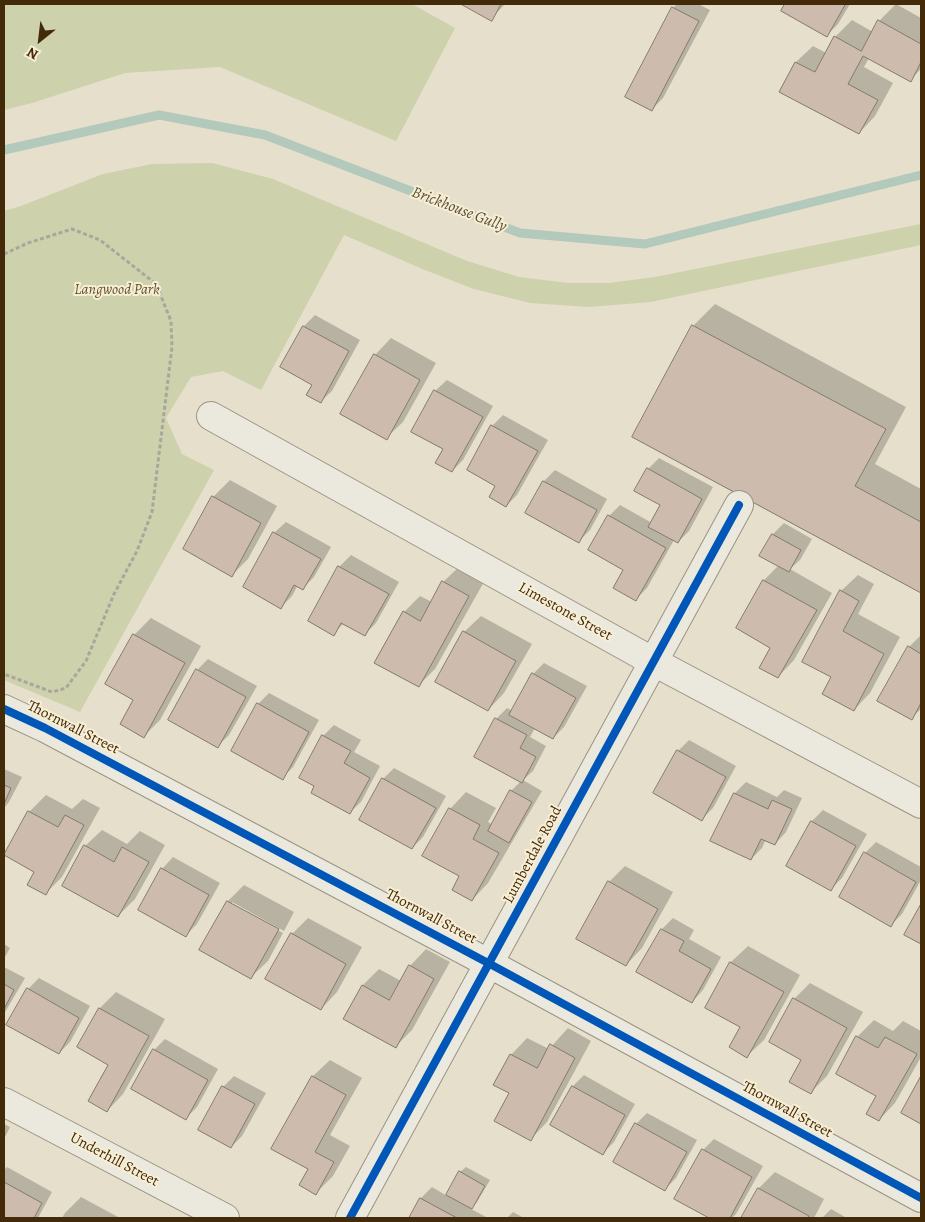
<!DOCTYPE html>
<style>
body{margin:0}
#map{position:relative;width:925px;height:1222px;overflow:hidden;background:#e6dfcb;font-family:Alegreya,serif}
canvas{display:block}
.frame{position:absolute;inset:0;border:5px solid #432b0a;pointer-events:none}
.north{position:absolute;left:15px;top:15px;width:50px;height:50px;-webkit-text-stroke:4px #f7eed5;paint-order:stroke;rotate:209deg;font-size:14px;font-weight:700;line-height:20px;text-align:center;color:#432b0a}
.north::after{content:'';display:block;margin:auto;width:18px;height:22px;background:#432b0a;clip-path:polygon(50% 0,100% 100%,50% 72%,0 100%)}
</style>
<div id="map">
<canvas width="925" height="1222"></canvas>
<div class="frame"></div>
<div class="north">N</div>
</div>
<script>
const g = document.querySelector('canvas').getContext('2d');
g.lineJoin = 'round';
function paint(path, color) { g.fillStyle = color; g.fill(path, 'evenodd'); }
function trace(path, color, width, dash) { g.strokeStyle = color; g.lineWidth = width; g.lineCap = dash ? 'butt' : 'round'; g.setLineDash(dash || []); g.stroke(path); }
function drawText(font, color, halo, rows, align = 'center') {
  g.font = font + ' Alegreya,serif'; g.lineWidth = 4; g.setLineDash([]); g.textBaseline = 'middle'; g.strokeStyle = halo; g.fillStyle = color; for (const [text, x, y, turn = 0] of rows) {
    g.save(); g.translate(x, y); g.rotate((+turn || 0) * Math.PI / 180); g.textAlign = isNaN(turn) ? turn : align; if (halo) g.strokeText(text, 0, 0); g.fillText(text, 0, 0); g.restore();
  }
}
paint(new Path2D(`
 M4,4h408l43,24 -59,113 -176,-74 -95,6 -93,30 -28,7z
 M212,163l61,16 194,82 52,16 49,6h41l46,-6 266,-53v21l-270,57 -62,5 -59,-4 -56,-14 -49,-19 -81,-35 -83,155 -38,-19 -32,6 -25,41 16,36 32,16 -134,242 -76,-32v-469l17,-5 82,-32 49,-10z`), '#cdd1ac');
paint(new Path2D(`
 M464,4h41l-14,15z
 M677,4h21l12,6 -47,88 -11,11 -25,-13 46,-88z
 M786,4h64l-12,20 -11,11 -45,-24z
 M896,4l25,14v51l-11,11 -41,-22 -5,9 29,16 -18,33 -16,17 -78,-42 15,-29 17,-16 13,7 9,-16 17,-17 21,12 6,-11z
 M715,304l191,103 -31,57 46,25v103l-288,-155 60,-111z
 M315,315l45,25 -28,51 -12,11 -7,-18 -31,-17 22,-41z
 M391,338l45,25 -33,59 -17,16 -11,-83z
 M447,380l46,26 -30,54 -11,11 -8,-22 -9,-58z
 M503,415l45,25 -31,55 -11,11 -9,-21 -5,-59z
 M659,458l54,29 -24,44 -11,11 -4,-2 -27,48 -11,11 -27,-83 11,-11 32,18 10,-18 -14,-36z
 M555,470l52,29 -17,31 -11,11 -52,-28 17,-32z
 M230,480l47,26 -29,53 -16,16 -48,-26 29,-52z
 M286,522l45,25 -17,30 -11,11 -5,-3 -6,11 -11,11 -7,-74z
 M784,523l28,16 -12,21 -10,9 42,24 -38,67 -16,17 -6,-30 -34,-19 26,-48 15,-15 -6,-31z
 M351,555l48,27 -23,41 -11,11 -21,-11 -11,11 -24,-13 30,-54z
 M460,566l25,14 -50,89 -17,17 -14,-74 16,-16 12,6 11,-20z
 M858,575l16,9 -16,30 42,23 -30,56 -16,17 -21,-33 8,-86z
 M481,616l51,28 -28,49 -16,17 -24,-78z
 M151,618l50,28 -41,74 -16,16 -9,-36 -28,-16 27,-49z
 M920,636l1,1v72l-10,9 -2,-71z
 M208,659l49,27 -28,49 -11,11 -21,-76z
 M544,663l43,23 -23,41 -11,11 -18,-10 -5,9 16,9 -13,25 -10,9 19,11 -54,92 -16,17 -11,-24 -11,-67 16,-17 30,16 -8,14 5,3 18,-34 10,-10 -25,-62 11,-11 6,3 20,-37z
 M269,693l50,27 -26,47 -11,11 -24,-74z
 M334,725l27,15 -7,12 26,14 -19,36 -12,11 -33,-27 7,-50z
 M689,740l47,26 -23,42 -11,11 -24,-68z
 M394,768l52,28 -23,41 -11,11 -29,-69z
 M4,769l18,8 -13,25 -5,6z
 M746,782l31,15 7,-7 18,8 -16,34 -11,12 -9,-5 -4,9 -11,11 -16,-66z
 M46,795l26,14 11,-10 17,9 -38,69 -17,17 -9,-23 -30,-16 23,-43z
 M823,810l44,24 -25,44 -11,11 -43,-24 24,-44z
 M102,830l25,14 13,-13 25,14 -30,54 -17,17 -33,-70z
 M876,842l45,25v13l-19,34 -11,11 -26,-72z
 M173,857l47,26 -23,41 -11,11 -47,-25 23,-41z
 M625,866l48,26 -31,56 -16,17 -17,-83z
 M244,885l50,27 -10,19 -52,-29v3l51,28 -15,28 -17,16 -50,-27 27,-49z
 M308,918l54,29 -25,45 -16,17 -29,-75z
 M673,918l21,12 -5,9 32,18 -18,33 -11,12 -30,-73z
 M4,944l6,4 -6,11z
 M748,946l52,29 -36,65 -17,16 -5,-29 -36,-20 25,-45z
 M426,949l24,13 -38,68 -16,16 -51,-28 18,-33 16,-16 22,12 9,-15z
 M4,967l21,11 -21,36z
 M39,978l51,28 -20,36 -11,11 -31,-64z
 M810,983l53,29 -36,64 -16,16 -8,-33 -9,-60z
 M116,992l49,27 -42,75 -16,17 3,-47 -32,-17 22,-39z
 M874,1020l19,11 10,-10 18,10v26l-26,46 -16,17 -1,-24 -21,-59z
 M568,1028l23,13 -44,81 -16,17 -20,-47v-37l16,-17 22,11z
 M165,1039l53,30 -21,38 -11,11 -32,-68z
 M330,1060l32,18 -32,57 20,11 -17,30 -17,17 -6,-24 -37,-21 40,-72z
 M584,1075l51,29 -21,38 -11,11 -51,-28 21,-39z
 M234,1076l32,17 -24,43 -11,11 -8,-60z
 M647,1113l50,27 -21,38 -11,11 -29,-65z
 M4,1124l6,3 -6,12z
 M714,1139l49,27 -27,48 -4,4h-20l-36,-20 27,-48z
 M7,1167l45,25 -14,26h-34v-48z
 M466,1167l24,13 -13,22 -6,7 17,9h-78l11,-20 11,-11 15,9 13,-24z
 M775,1172l49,27 -10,19h-72l17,-30z
 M81,1197l39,21h-58l3,-5z
 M831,1209l16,9h-25z
 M513,1212l11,6h-17z`), '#0003');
trace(new Path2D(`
 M4,150l155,-35 106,20 255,98 125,11 276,-69`), '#b2c9bc', 9);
const building = new Path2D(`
 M461,4h40l-9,17z
 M785,4h58l2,1 -18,32 -46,-26z
 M672,7l27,14 -47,90 -27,-14z
 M878,20l43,24v18l-10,20 -48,-26 -15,28 30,16 -19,34 -80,-42 16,-30 20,10 19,-36 27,15z
 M692,325l194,104 -31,57 66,36v71l-289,-156z
 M303,326l46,25 -28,52 -15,-8 6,-10 -32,-18z
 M374,354l46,26 -33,60 -47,-26z
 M434,390l49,27 -31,55 -17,-9 8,-14 -32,-17z
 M491,425l47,26 -32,56 -17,-10 6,-11 -28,-16z
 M647,468l55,31 -24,44 -30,-16 12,-22 -26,-14z
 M543,481l54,29 -18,33 -54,-30z
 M212,496l49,27 -29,54 -49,-28z
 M608,515l58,33 -30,53 -23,-13 10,-18 -35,-20z
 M273,532l48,27 -18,31 -9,-5 -13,24 -38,-22z
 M772,534l29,16 -12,22 -30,-16z
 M338,566l51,28 -24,42 -24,-13 -7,13 -26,-15z
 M763,580l54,30 -39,68 -19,-10 11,-20 -34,-20z
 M442,581l27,15 -50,91 -45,-24 29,-52 17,10z
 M840,590l19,11 -16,30 41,23 -30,57 -32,-17 9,-17 -29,-15z
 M463,631l53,30 -28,50 -53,-29z
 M133,634l52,29 -41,75 -24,-14 13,-24 -28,-16z
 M908,646l13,8v49l-9,17 -35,-19z
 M196,669l50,28 -28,51 -50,-28z
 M532,673l44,25 -23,41 -44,-24z
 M257,703l52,29 -26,48 -52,-29z
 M495,718l32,17 -7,13 16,9 -14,26 -48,-26z
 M322,735l29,16 -7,12 26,15 -20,36 -39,-21 3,-7 -15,-8z
 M677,750l49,27 -24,44 -49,-28z
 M382,778l54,30 -24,41 -53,-29z
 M4,785l7,3 -7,16z
 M510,790l22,12 -23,41 -21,-12z
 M734,793l34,16 4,-9 20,9 -17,36 -14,-6 -10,21 -41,-19z
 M449,808l31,17 -7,14 26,14 -27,48 -20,-11 7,-14 -37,-20z
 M28,811l30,16 7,-12 19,10 -38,70 -19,-10 7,-13 -30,-17z
 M811,821l45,25 -25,45 -45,-25z
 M84,845l30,17 8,-15 27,15 -31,55 -56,-31z
 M864,852l52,30 -25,45 -52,-30z
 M161,868l48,27 -23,42 -48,-27z
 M608,881l50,28 -32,57 -50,-27z
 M227,901l52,28 -28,50 -52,-29z
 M921,904v40l-17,-9z
 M661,929l23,12 -5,10 32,18 -19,34 -56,-31z
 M291,933l55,31 -25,46 -56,-31z
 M730,962l54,30 -37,66 -18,-11 11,-20 -35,-19z
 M409,965l25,14 -38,69 -53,-29 19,-34 27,15z
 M4,984l10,6 -10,19z
 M27,988l52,30 -20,36 -53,-29z
 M793,998l54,30 -36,66 -22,-12 12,-22 -32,-18z
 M99,1008l50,28 -42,76 -19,-11 20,-36 -31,-18z
 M856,1036l22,12 7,-11 32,17 -38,67 -13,-7 10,-18 -40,-22z
 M550,1044l25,14 -44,83 -37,-20 15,-28 -16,-8 17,-31 27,14z
 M153,1049l55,31 -22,40 -55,-31z
 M312,1076l34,19 -31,57 19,10 -18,33 -17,-10 9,-16 -37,-20z
 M921,1076v48l-20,-11z
 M222,1086l33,18 -24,44 -33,-18z
 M572,1086l53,29 -22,40 -53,-30z
 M635,1123l52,29 -22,39 -52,-29z
 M702,1149l50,28 -22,41h-21l-35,-19z
 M459,1171l26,15 -13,23 -26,-14z
 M4,1182l38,21 -8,15h-30z
 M758,1188l51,28 -2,2h-66z
 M420,1198l37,20h-48z`);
paint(building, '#cdbcad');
trace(building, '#827a6b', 1);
const minor = new Path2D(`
 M211,416l443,246 267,142
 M4,709l41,19 445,236 431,234
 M4,1102l221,116
 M350,1218l389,-713`);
trace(minor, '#9b9384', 30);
trace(new Path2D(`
 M4,254l24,-11 44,-14 28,11 56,44 15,37 1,26 -20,165 -15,39 -23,43 -28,67 -20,27 -14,4 -48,-18`), '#aba69b', 3, [4, 2.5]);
trace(minor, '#ebe8dd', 28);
trace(new Path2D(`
 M4,709l41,19 445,236 431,234
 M350,1218l389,-713`), '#0057b8', 8);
drawText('italic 15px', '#60522c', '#f7eed5', [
 ["Langwood Park",117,290]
]);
drawText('15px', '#432b0a', '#f7eed5', [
 ["Limestone Street",565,612,29],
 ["Thornwall Street",73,728,27],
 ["Lumberdale Road",533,855,-62],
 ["Thornwall Street",431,917,28],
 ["Thornwall Street",787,1110,29],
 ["Underhill Street",114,1160,28]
]);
drawText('italic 16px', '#595035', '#f7eed5', [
 ["Brickhouse Gully",459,210,21]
]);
</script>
